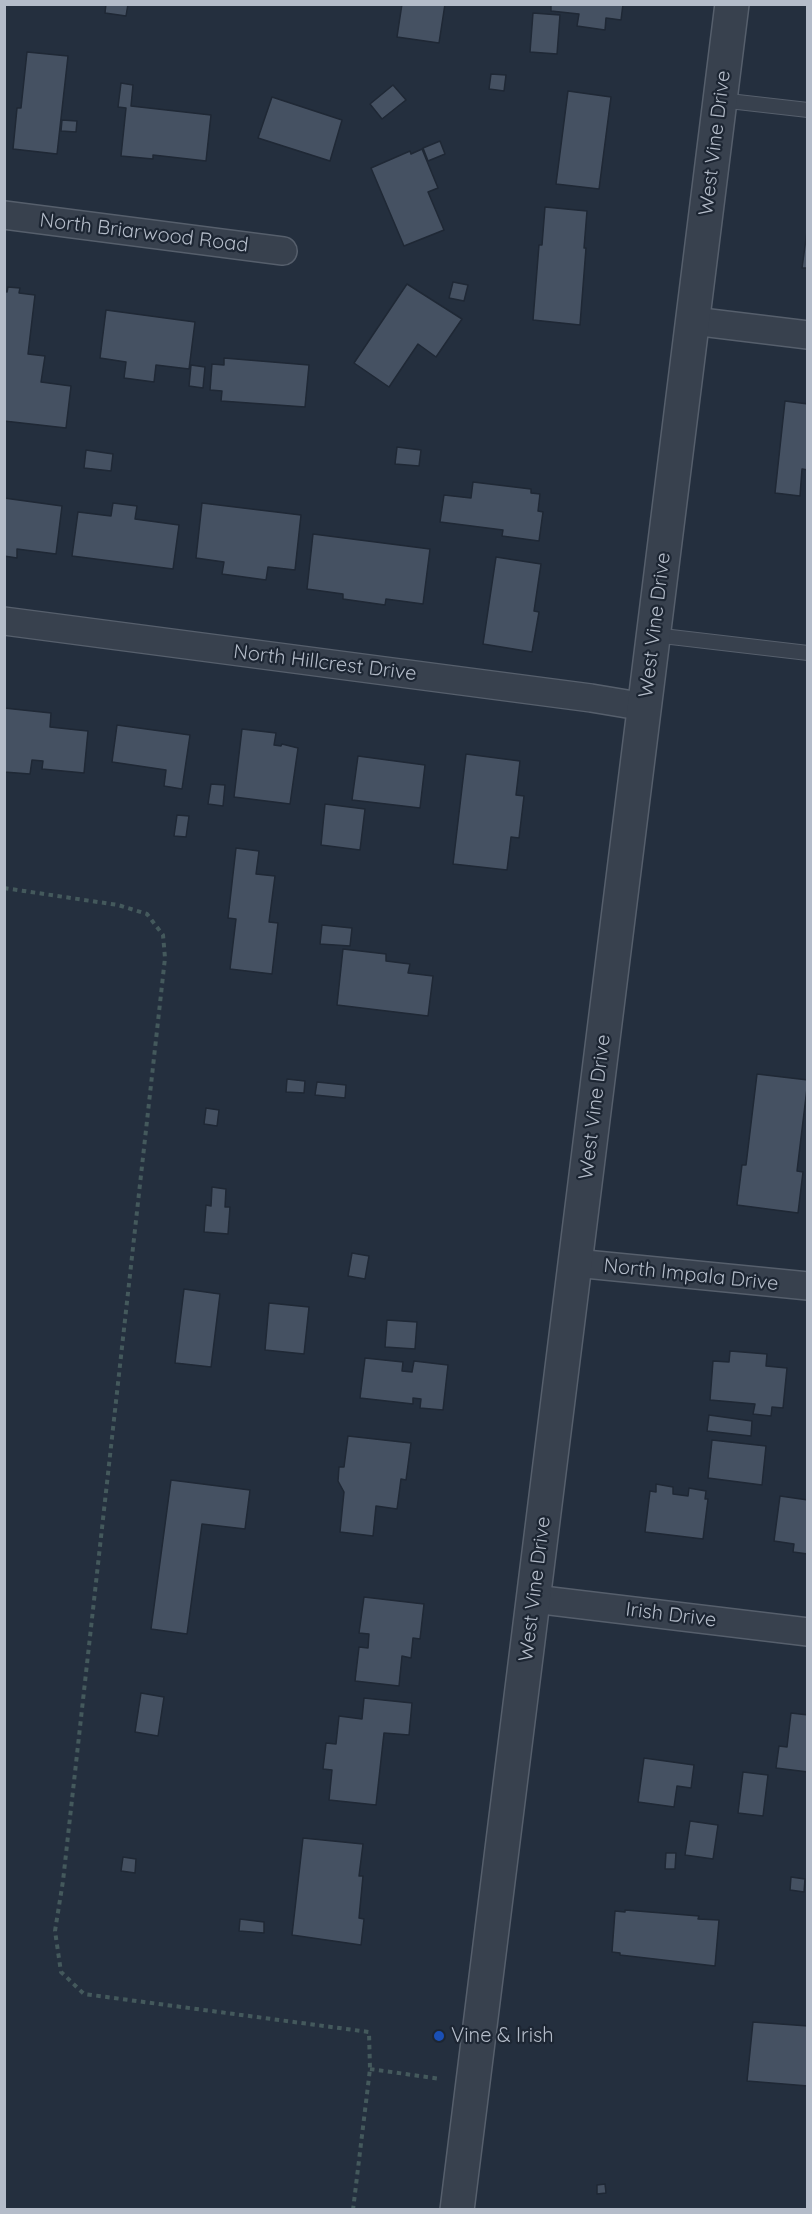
<!DOCTYPE html>
<style>
body{margin:0}
#map{position:relative;width:812px;height:2214px;overflow:hidden;background:#242f3e;font-family:Quicksand,sans-serif}
canvas{display:block}
.frame{position:absolute;inset:0;border:6px solid #b4bcc9;pointer-events:none}
</style>
<div id="map">
<canvas width="812" height="2214"></canvas>
<div class="frame"></div>
</div>
<script>
const g = document.querySelector('canvas').getContext('2d');
g.lineJoin = 'round';
function paint(path, color) { g.fillStyle = color; g.fill(path, 'evenodd'); }
function trace(path, color, width, dash) { g.strokeStyle = color; g.lineWidth = width; g.lineCap = dash ? 'butt' : 'round'; g.setLineDash(dash || []); g.stroke(path); }
function drawText(font, color, halo, rows, align = 'center') {
  g.font = font + ' Quicksand,sans-serif'; g.lineWidth = 4.5; g.setLineDash([]); g.textBaseline = 'middle'; g.strokeStyle = halo; g.fillStyle = color; for (const [text, x, y, turn = 0] of rows) {
    g.save(); g.translate(x, y); g.rotate((+turn || 0) * Math.PI / 180); g.textAlign = isNaN(turn) ? turn : align; if (halo) g.strokeText(text, 0, 0); g.fillText(text, 0, 0); g.restore();
  }
}
const building = new Path2D(`
 M106,4h22l-2,12 -21,-3z
 M402,4h43l-6,39 -42,-6z
 M551,4h72l-2,16 -15,-2 -1,12 -28,-4 2,-12 -28,-3z
 M533,13l27,2 -3,39 -27,-2z
 M27,52l41,4 -11,98 -44,-5 4,-41h4z
 M491,74l15,1 -2,16 -15,-2z
 M121,83l12,2 -2,21 80,9 -5,46 -53,-6v4l-32,-3 5,-48 -8,-1z
 M393,85l13,15 -24,19 -12,-15z
 M568,91l43,6 -12,92 -43,-5z
 M272,97l70,23 -12,41 -72,-23z
 M62,120l15,1 -1,11 -15,-1z
 M440,141l5,13 -17,7 -5,-13z
 M422,149l16,39 -10,4 16,38 -40,16 -33,-78 39,-17 1,3z
 M545,207l42,4 -3,37h2l-6,77 -47,-5 6,-75h3z
 M808,224v44h-6z
 M453,282l15,3 -4,16 -15,-3z
 M407,284l55,35 -26,38 -18,-13 -29,43 -35,-24z
 M8,287l12,1 -1,5 16,2 -7,59 17,2 -4,26 30,4 -5,42 -62,-7v-130l3,1z
 M106,310l89,12 -6,47 -33,-4 -2,17 -30,-4 2,-16 -26,-4z
 M224,358l85,7 -4,42 -84,-6 1,-10 -12,-1 2,-26 12,1z
 M191,365l14,2 -2,21 -14,-2z
 M785,401l23,3v66l-6,-1 -2,27 -25,-3z
 M397,447l24,3 -2,16 -24,-2z
 M86,450l27,4 -2,17 -27,-3z
 M473,482l58,7v4l9,1 -2,17 5,1 -4,29 -37,-5 1,-6 -63,-8 4,-27 27,3z
 M4,498l58,8 -6,48 -39,-5v9l-13,-2z
 M113,503l24,3 -2,13 44,6 -6,44 -101,-13 6,-44 33,4z
 M202,503l99,12 -6,55 -27,-3 -2,13 -44,-6 2,-12 -28,-4z
 M313,534l117,15 -7,55 -37,-5 -1,6 -42,-6v-5l-36,-5z
 M496,557l45,7 -7,47 5,1 -7,40 -49,-8z
 M4,708l47,5 -1,14 38,4 -4,42 -42,-4 1,-8 -11,-1 -2,14 -26,-2z
 M117,725l73,10 -8,54 -18,-3 2,-16 -54,-8z
 M242,729l34,4 -2,12 7,1 1,-2 16,4 -8,56 -56,-7z
 M466,754l54,7 -4,34 8,1 -5,42 -8,-1 -4,33 -54,-6z
 M358,756l67,9 -5,43 -68,-8z
 M211,784l14,1 -2,21 -15,-2z
 M325,804l40,5 -5,41 -39,-5z
 M177,815l12,1 -3,21 -12,-1z
 M236,848l23,3 -3,23 19,2 -6,46 9,1 -6,51 -42,-5 6,-50 -8,-1z
 M322,925l30,3 -2,18 -30,-2z
 M343,949l43,5v7l24,3 -2,9 25,3 -5,40 -91,-11z
 M757,1074l51,6 -11,91 6,1 -5,41 -61,-8 5,-40h4z
 M287,1079l18,2 -1,12 -18,-1z
 M317,1082l29,3 -1,13 -30,-3z
 M206,1108l13,2 -2,16 -13,-2z
 M212,1187l14,2 -1,18h5l-2,27 -24,-2 2,-27 5,1z
 M352,1253l17,3 -4,23 -17,-3z
 M184,1289l36,5 -9,73 -36,-4z
 M269,1303l40,4 -5,47 -39,-4z
 M387,1320l30,2 -2,27 -30,-2z
 M730,1351l37,3 -1,12 21,2 -4,40 -11,-1 -1,9 -18,-2 2,-10 -45,-4 3,-39 16,1z
 M365,1358l38,4 -1,9 10,1 2,-11 34,4 -5,45 -23,-2 1,-9 -8,-1v6l-53,-6z
 M709,1415l43,6 -1,15 -44,-5z
 M348,1436l63,7 -5,37 -5,-1 -4,30 -21,-3 -3,30 -33,-4 4,-40 -6,-11 1,-14h5z
 M712,1440l54,6 -4,39 -54,-7z
 M171,1480l79,10 -5,39 -43,-5 -15,110 -36,-5z
 M656,1484l17,3v7l15,2 1,-8 17,3 -1,8h3l-5,40 -58,-7 5,-41 6,1z
 M780,1496l28,4v54l-15,-2 1,-8 -20,-3z
 M364,1597l60,7 -4,35 -7,-1 -2,20 -9,-2 -3,30 -44,-5 4,-34 9,1 1,-14 -10,-1z
 M141,1693l23,4 -6,39 -23,-4z
 M364,1698l48,5 -3,32 -25,-2 -8,72 -47,-5 3,-30 -9,-1 3,-26 10,1 3,-28 23,3z
 M791,1713l17,2v57l-32,-4 3,-22 8,1z
 M644,1758l50,7 -3,23 -14,-2 -3,21 -36,-5z
 M743,1772l25,3 -5,41 -25,-3z
 M690,1821l28,4 -5,34 -28,-4z
 M303,1838l60,6 -4,32h4l-4,42 5,1 -3,26 -69,-10z
 M666,1853h10l-1,16h-10z
 M123,1857l13,2 -1,14 -14,-2z
 M791,1877l14,2 -1,13 -14,-2z
 M625,1910l74,6 -1,3 21,1 -4,46 -95,-11v-2l-8,-1 3,-41 10,1z
 M240,1919l24,3v11l-25,-2z
 M753,2022l55,4v60l-61,-5z
 M605,2184l1,9 -9,1v-9z`);
paint(building, '#455162');
trace(building, '#1f2835', 1.5);
const service = new Path2D(`
 M720,100l88,10
 M654,635l154,18`);
const minor = new Path2D(`
 M4,215l279,36
 M693,321l115,14
 M4,621l587,77 54,9
 M575,1263l233,23
 M534,1599l274,33`);
const tertiary = new Path2D(`
 M457,2210l275,-2206`);
trace(service, '#565f6c', 16);
trace(minor, '#565f6c', 30);
trace(tertiary, '#565f6c', 36);
trace(new Path2D(`
 M4,888l114,17 29,9 16,21 2,23 -102,923 -8,50 6,41 23,22 285,38 1,37 -17,141
 M370,2069l71,10`), '#44595c', 4, [4.5, 4.5]);
trace(service, '#38414e', 14);
trace(minor, '#38414e', 27);
trace(tertiary, '#38414e', 33);
for (const [x, y, r, color] of [
 [439,2036,6,"#1a4fb4"]
]) { const dot = new Path2D(); dot.arc(x, y, r, 0, 2 * Math.PI); g.fillStyle = color; g.fill(dot); trace(dot, '#1d2633', 2); }
drawText('20px', '#b4bcc9', '#1d2633', [
 ["West Vine Drive",715,143,-83],
 ["North Briarwood Road",144,233,7],
 ["West Vine Drive",655,625,-83],
 ["North Hillcrest Drive",325,663,7],
 ["West Vine Drive",595,1107,-83],
 ["North Impala Drive",691,1275,6],
 ["West Vine Drive",535,1589,-83],
 ["Irish Drive",671,1615,7]
]);
drawText('20px', '#b4bcc9', '#1d2633', [
 ["Vine & Irish",451,2036]
], 'left');
</script>
